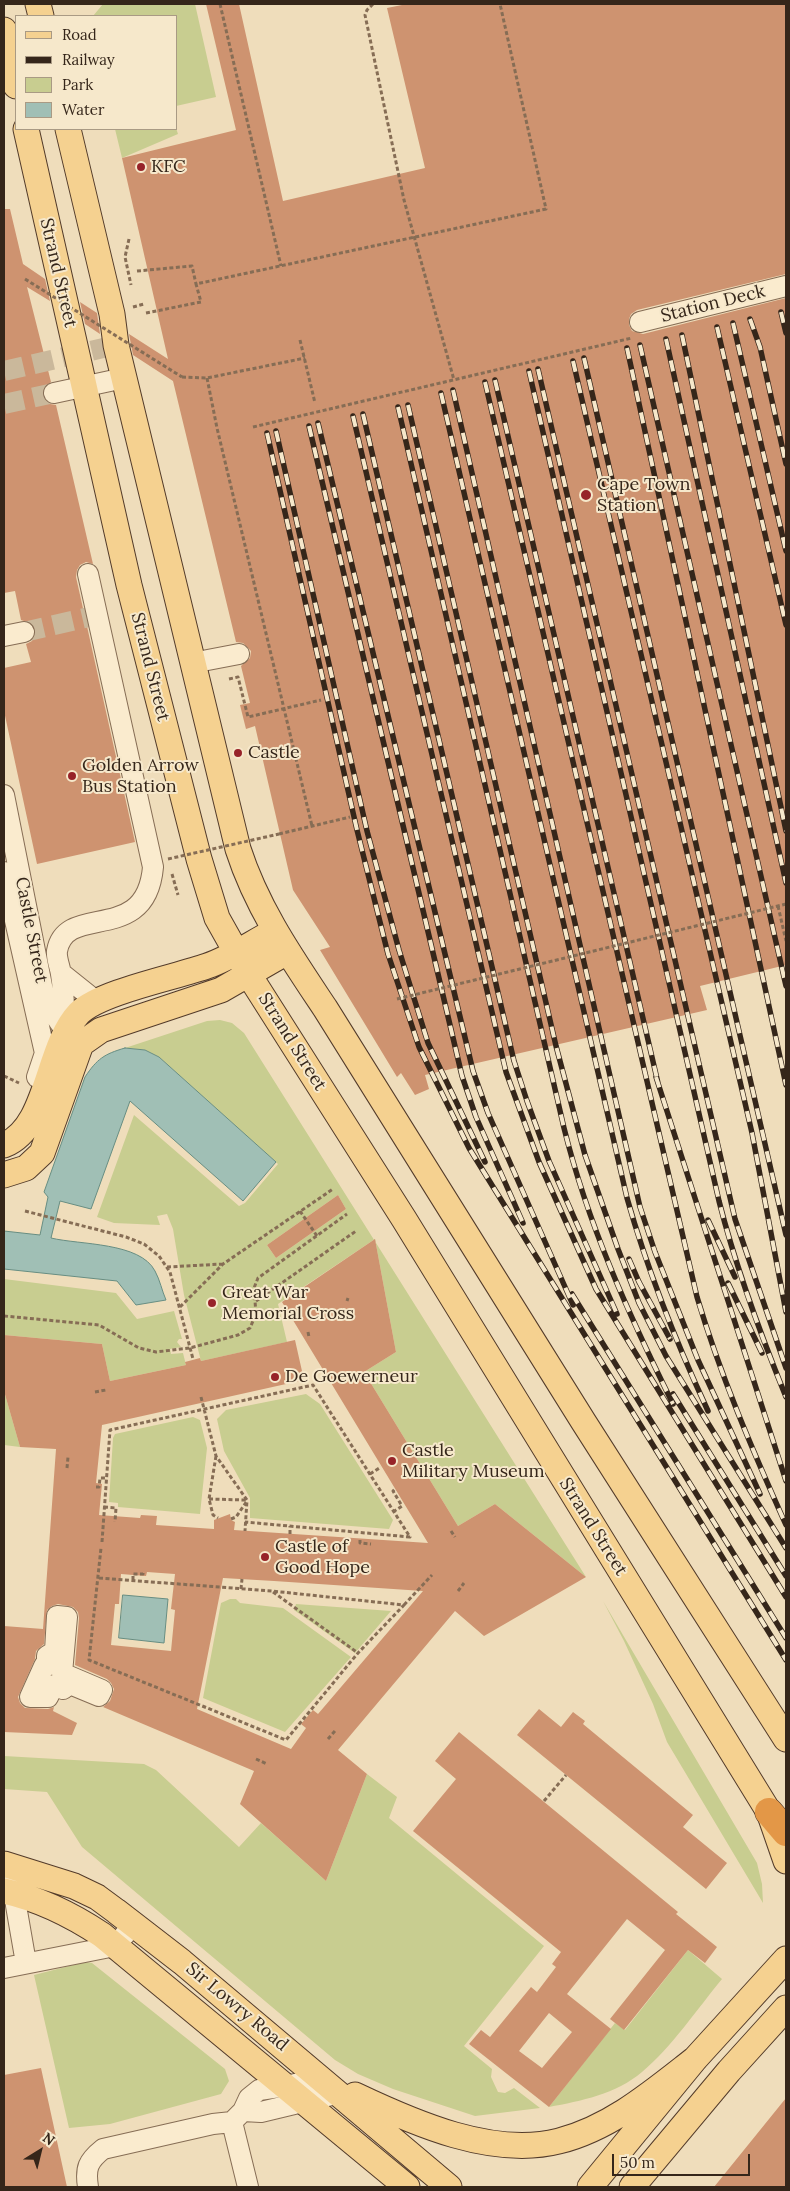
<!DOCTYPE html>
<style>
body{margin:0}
#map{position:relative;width:790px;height:2191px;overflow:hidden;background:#efddbb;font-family:Lora,serif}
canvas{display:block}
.frame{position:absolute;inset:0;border:5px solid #35261a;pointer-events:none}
.legend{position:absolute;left:15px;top:15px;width:162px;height:115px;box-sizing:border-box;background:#f6e8cb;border:1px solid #a99a84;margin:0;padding:6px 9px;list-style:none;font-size:15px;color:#35261a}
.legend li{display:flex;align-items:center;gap:10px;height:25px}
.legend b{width:25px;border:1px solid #a99a84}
.north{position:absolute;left:15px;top:2126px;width:50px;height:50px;-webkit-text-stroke:4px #f6e8cb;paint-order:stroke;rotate:36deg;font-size:14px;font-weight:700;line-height:20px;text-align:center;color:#35261a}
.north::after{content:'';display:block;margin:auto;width:18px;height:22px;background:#35261a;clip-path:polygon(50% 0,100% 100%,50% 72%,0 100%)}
.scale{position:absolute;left:612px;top:2154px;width:138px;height:22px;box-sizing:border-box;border:2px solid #35261a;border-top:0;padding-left:6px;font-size:15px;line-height:18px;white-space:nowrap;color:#35261a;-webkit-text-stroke:4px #f6e8cb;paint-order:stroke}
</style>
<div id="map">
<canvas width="790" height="2191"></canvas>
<div class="frame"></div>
<ul class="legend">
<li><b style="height:6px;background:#f5d190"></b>Road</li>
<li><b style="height:6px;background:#35261a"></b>Railway</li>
<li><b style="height:14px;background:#c8cd90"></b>Park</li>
<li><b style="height:14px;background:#a0bfb5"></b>Water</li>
</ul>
<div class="north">N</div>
<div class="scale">50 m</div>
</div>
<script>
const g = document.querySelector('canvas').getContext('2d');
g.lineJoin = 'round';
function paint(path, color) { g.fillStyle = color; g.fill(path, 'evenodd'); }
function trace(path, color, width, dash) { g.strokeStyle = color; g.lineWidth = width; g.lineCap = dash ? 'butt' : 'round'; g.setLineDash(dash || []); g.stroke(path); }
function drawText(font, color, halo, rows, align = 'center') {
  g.font = font + ' Lora,serif'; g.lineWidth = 4; g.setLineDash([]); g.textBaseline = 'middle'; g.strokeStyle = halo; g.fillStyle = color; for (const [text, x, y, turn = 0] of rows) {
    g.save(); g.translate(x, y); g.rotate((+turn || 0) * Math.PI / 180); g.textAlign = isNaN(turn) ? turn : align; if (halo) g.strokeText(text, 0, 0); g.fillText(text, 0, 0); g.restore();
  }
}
paint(new Path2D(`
 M103,4h92l21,93 -40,9v-90h-83z
 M176,128l2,6 -56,24 -7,-29z
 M220,1020l12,3 12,10 342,544 -91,-73 -37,22 -94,-154 32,-20 -21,-113 -97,65 9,38 -86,19 -17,-66 -11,-66 -6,-15 -10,2 3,9 -46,-2 -17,-6 37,-102 105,91 6,-3 33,-39 -119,-107 -14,-7 -20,-2 82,-27zM338,1195l8,14 -70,49 -9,-13z
 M4,1279l112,14 21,26 37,-8 8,28h-3l-2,3 4,5 -11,2 1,5 12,-1 3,12 -76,16 -8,-37 -98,-9z
 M4,1391l16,56 -16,-2z
 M306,1394l14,10 73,116 -4,9 -139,-11v-20l-26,-47 -7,-32 9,-9z
 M193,1417l7,3 7,28 -7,66 -82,-7v-4l-9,-1 4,-64 2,-4z
 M230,1599h6l4,4 43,5 68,49 -66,75 -82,-34 18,-95z
 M603,1601l154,262 5,21 1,19 -96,-161 -14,-38 -29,-63z
 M296,1604l95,7 -36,42 -61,-43z
 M4,1756l140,8 12,6 83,77 22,-24 65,58 41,-107 30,23 -8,21 155,128 -80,100 28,23 -1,8 7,15 7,1 9,-5 26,20 -65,8 -82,-27 -35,-15 -23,-14 -253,-213 -35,-55 -43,-3z
 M688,1950l34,29c-24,29 -51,69 -80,93 -26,22 -61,29 -93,35l66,-84 10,7z
 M85,1962l7,1 133,106 4,12 -8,13 -111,30 -41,4 -35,-153z`), '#c8cd90');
const water = new Path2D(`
 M125,1048l20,2 14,7 117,105 -33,39 -113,-100 -39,108 -31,-8 -9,37c29,7 89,4 104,33 5,9 7,20 11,29l-30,5 -19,-24 -113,-12v-38l36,4 8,-38 -4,-5 41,-115c12,-18 19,-23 40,-29z
 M123,1595l45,4 -4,44 -45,-5z`);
paint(water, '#a0bfb5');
trace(water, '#678d82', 1);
paint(new Path2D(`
 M206,4h33l44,197 142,-33 -38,-160 20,-4h379v270l-149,36 -6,4 -2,5v6l3,6 11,3 143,-36v667l-86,21 7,24 -282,65 4,14 -14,6 -14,-22 -4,4 -77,-127 10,-3 -37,-57 -38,-164 -9,3 -6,-24 10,-2 -9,-37 9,-8 1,-7 -8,-8 -7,-1 -63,-261 -40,-26 -4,-21 39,25 -46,-201 114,-28z
 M4,209h6l13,55 22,15 5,22 -23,-14 24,95 -8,7v7l7,8 6,1 37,159 -7,-2 -6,3 -3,5 -1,7 59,265 -98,22 -33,-153v-43l27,-6 -5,-18 6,-3 4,-11 -3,-6 -12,-4 -6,-29 -11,2z
 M80,302l17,11 3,21 -15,-10z
 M338,1195l8,14 -70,49 -9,-13z
 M375,1239l21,113 -32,20 94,154 37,-22 91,73 -102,59 -29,-25 -117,139 29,24 -41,107 -86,-77 14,-33 -151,-64 7,-6 4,-12 -3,-6 -4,-4 -32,-14 4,-47 -1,-6 -5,-5 -15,-3 -6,2 -5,4 -3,34 -8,7 -1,8 -17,38 2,6 5,5 23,1 6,-2 -1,4 24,12 -5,12 -68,-3v-106l39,3 13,-180 -36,-2 -16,-56v-56l98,9 8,37 76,-16 -1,-3 15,-4 1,3 94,-21 9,40 -202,45 -6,58 6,1 -3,31 41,3 1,-3 16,1 -1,9 58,4v-9l16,-6 1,6 4,2 -1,8 194,13 -146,-241zM147,1572l28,2 -4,35 4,1 -4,41 -60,-6 4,-41h4l2,-30 25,2zM223,1578l51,3 149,10 -105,123 -5,-4 -12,14 5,4 -15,21 -94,-40z
 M539,1709l22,18 12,-15 12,9 -2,3 110,91 -10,12 44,36 -21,26 -189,-154z
 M459,1732l219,180 -2,2 41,33 -12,16 -17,-13 -64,80 -14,-11 55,-69 -38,-31 -60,75 44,35 -62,78 -80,-63 12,-14 9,7 41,-50 6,5 19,-25 -4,-3 9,-12 -148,-121 43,-52 -21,-18zM549,2013l23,19 -30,36 -23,-17z
 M41,2068l26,119h-63v-112z
 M786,2098v89h-72z`), '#ce9370');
trace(new Path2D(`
 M4,371l112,-26
 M4,404l50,-11
 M24,632l74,-17`), '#cab89b', 20, [20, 10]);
const minor = new Path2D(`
 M640,322l146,-36
 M54,393l70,-15
 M4,636l20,-4
 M192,663l47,-9
 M4,795l41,206 19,28
 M4,872l41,181 -8,24
 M61,973l35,28
 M66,1031c-2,-19 -2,-39 -5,-57 -1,-7 -5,-16 -4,-23 9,-50 89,-4 96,-84l-65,-293
 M57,1616l10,1 -5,56 40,17 -3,6 -29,-12 -7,5 -9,-4 -6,12h-18l14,-31h3v-10l8,-5z
 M13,1881l1,13 12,69
 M4,1968l111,-22 19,-22
 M243,2111l18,1 79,-19
 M232,2122l16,65
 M88,2187c-3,-19 0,-26 15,-38l110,-25 19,-2 11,-11 6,-13 10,-8 27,-4 36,-8`);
const major = new Path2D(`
 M38,4l3,12
 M4,30l12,56
 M26,129l103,456 70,274 18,59 32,57 155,244 365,593 17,49
 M68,129l44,185 4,31 15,62 107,442c19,59 53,108 87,159l258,413 203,318
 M4,1145c45,-18 42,-97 75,-132 21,-21 97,-36 128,-47 24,-8 46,-24 68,-35
 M4,1175l22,-7 16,-15 39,-109 20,-14 120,-40 66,-38
 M4,1864l70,22 23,11 19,14 66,51 267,225
 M4,1891c36,8 68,24 98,44l305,252
 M355,2095c59,28 138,63 204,46 52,-13 95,-50 136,-82
 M590,2187l105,-128 91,-100
 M632,2187l97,-116 57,-63`);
const highway = new Path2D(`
 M769,1812l17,20`);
trace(minor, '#866d55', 22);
trace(major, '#533b2a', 27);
trace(highway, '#533b2a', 29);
trace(new Path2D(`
 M220,4l61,262
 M373,4l-6,6 -2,5 39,185 50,180
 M129,239l-4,18 6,28
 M137,271l55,-5 4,18
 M133,307l11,-3
 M146,313l55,-11 -5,-18 350,-75 -46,-205
 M300,340l15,63
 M182,377l25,1 98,-20
 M207,378l10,50 95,398
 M253,427l379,-89
 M229,679l9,-2 10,40 73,-17
 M279,834l71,-17
 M172,874l6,21
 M778,906l8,35
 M4,1076l15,7
 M25,1211l101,26 18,7 15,12 11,16 23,87
 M300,1211l17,25
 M167,1267l56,-3
 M256,1301l100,-70
 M347,1301l1,-3
 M180,1307l43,-43 110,-75
 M4,1316l95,9 40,23 17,4 34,-4 48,-13 12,-7 6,-14 -2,-26 4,-10 89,-64
 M308,1332l1,5
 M95,1392l11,-2
 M201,1397l15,59 31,44 -2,31
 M216,1456l-7,43 4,16 5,3
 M67,1468l1,-11
 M370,1474l11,-7
 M96,1487h3l1,-9h6
 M209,1499l37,1
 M104,1507l12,1 -1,14
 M393,1512l9,-6 -9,-15 2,-2
 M231,1519l5,-2 11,-16
 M451,1531l4,6
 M290,1534v-8
 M360,1540v3l11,1
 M102,1542l8,-112 203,-45 97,152 -165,-15
 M99,1578l173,13 132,14 -46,48 -72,87 -197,-80 12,-112
 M133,1580v-6h10v-2
 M241,1589l1,-10
 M458,1591l6,-8
 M273,1592l85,61
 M404,1605l28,-30
 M328,1739l7,-8
 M256,1759l11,5
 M544,1801l22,-26`), '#866d55', 3, [4, 2.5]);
trace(minor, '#faebce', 20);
trace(major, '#f5d190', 25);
trace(highway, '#e39747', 28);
const rail = new Path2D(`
 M781,312l5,21
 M750,319l10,28 26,117
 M733,323l53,228
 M717,327l69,298
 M682,335l104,496
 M666,339l120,544
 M640,345l146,641
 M627,348l159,737
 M584,358l202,877
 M573,361l179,772 34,179
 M538,369l197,850 51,149
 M529,371l190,830c17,67 41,132 67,196
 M495,380l163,703
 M485,382l212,915c24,80 55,152 89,228
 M453,390l187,817 15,45 43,108 62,134
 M441,393l186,805c21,74 49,144 81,213
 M408,405l148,641 29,109 33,94 21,54 27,53 120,192
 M398,407l166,721c24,97 65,187 109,276
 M363,414l151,647 13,40 22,60 68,153
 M353,416l153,656 33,90 57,127 190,308
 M318,423l155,648 15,42 85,192
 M309,426l153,650 14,41 47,106
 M276,431l91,400 32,119 29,93 57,119
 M267,433l90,397 31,124 31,93 50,101 317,512
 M656,1077l130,404
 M708,1220l27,57
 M629,1259l10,23 31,57
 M728,1283l34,70
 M572,1294l214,344
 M673,1394l113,182`);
trace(rail, '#35261a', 5.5);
trace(rail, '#f6e8cb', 4, [11]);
trace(new Path2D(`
 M25,279l157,98
 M168,859l111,-25
 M397,999l389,-95`), '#866d55', 3, [4, 2.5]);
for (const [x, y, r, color] of [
 [141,167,5,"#972329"],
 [586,495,6,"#972329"],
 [238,753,5,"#972329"],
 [72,776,5,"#972329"],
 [212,1303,5,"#972329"],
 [275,1377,5,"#972329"],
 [392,1461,5,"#972329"],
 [265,1557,5,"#972329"]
]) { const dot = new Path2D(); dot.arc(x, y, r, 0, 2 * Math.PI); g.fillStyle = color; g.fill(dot); trace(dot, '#f6e8cb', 2); }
drawText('18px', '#35261a', '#f6e8cb', [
 ["KFC",151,167],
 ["Cape Town",597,485],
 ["Station",597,506],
 ["Castle",248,753],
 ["Golden Arrow",82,766],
 ["Bus Station",82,787],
 ["Great War",222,1293],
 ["Memorial Cross",222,1314],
 ["De Goewerneur",285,1377],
 ["Castle",402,1451],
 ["Military Museum",402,1472],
 ["Castle of",275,1547],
 ["Good Hope",275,1568]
], 'left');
drawText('18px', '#35261a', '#f6e8cb', [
 ["Strand Street",58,273,77],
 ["Station Deck",713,304,-14],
 ["Strand Street",150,667,76],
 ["Castle Street",31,930,79],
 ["Strand Street",292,1042,58],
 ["Strand Street",593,1527,58],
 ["Sir Lowry Road",237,2007,40]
]);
</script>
